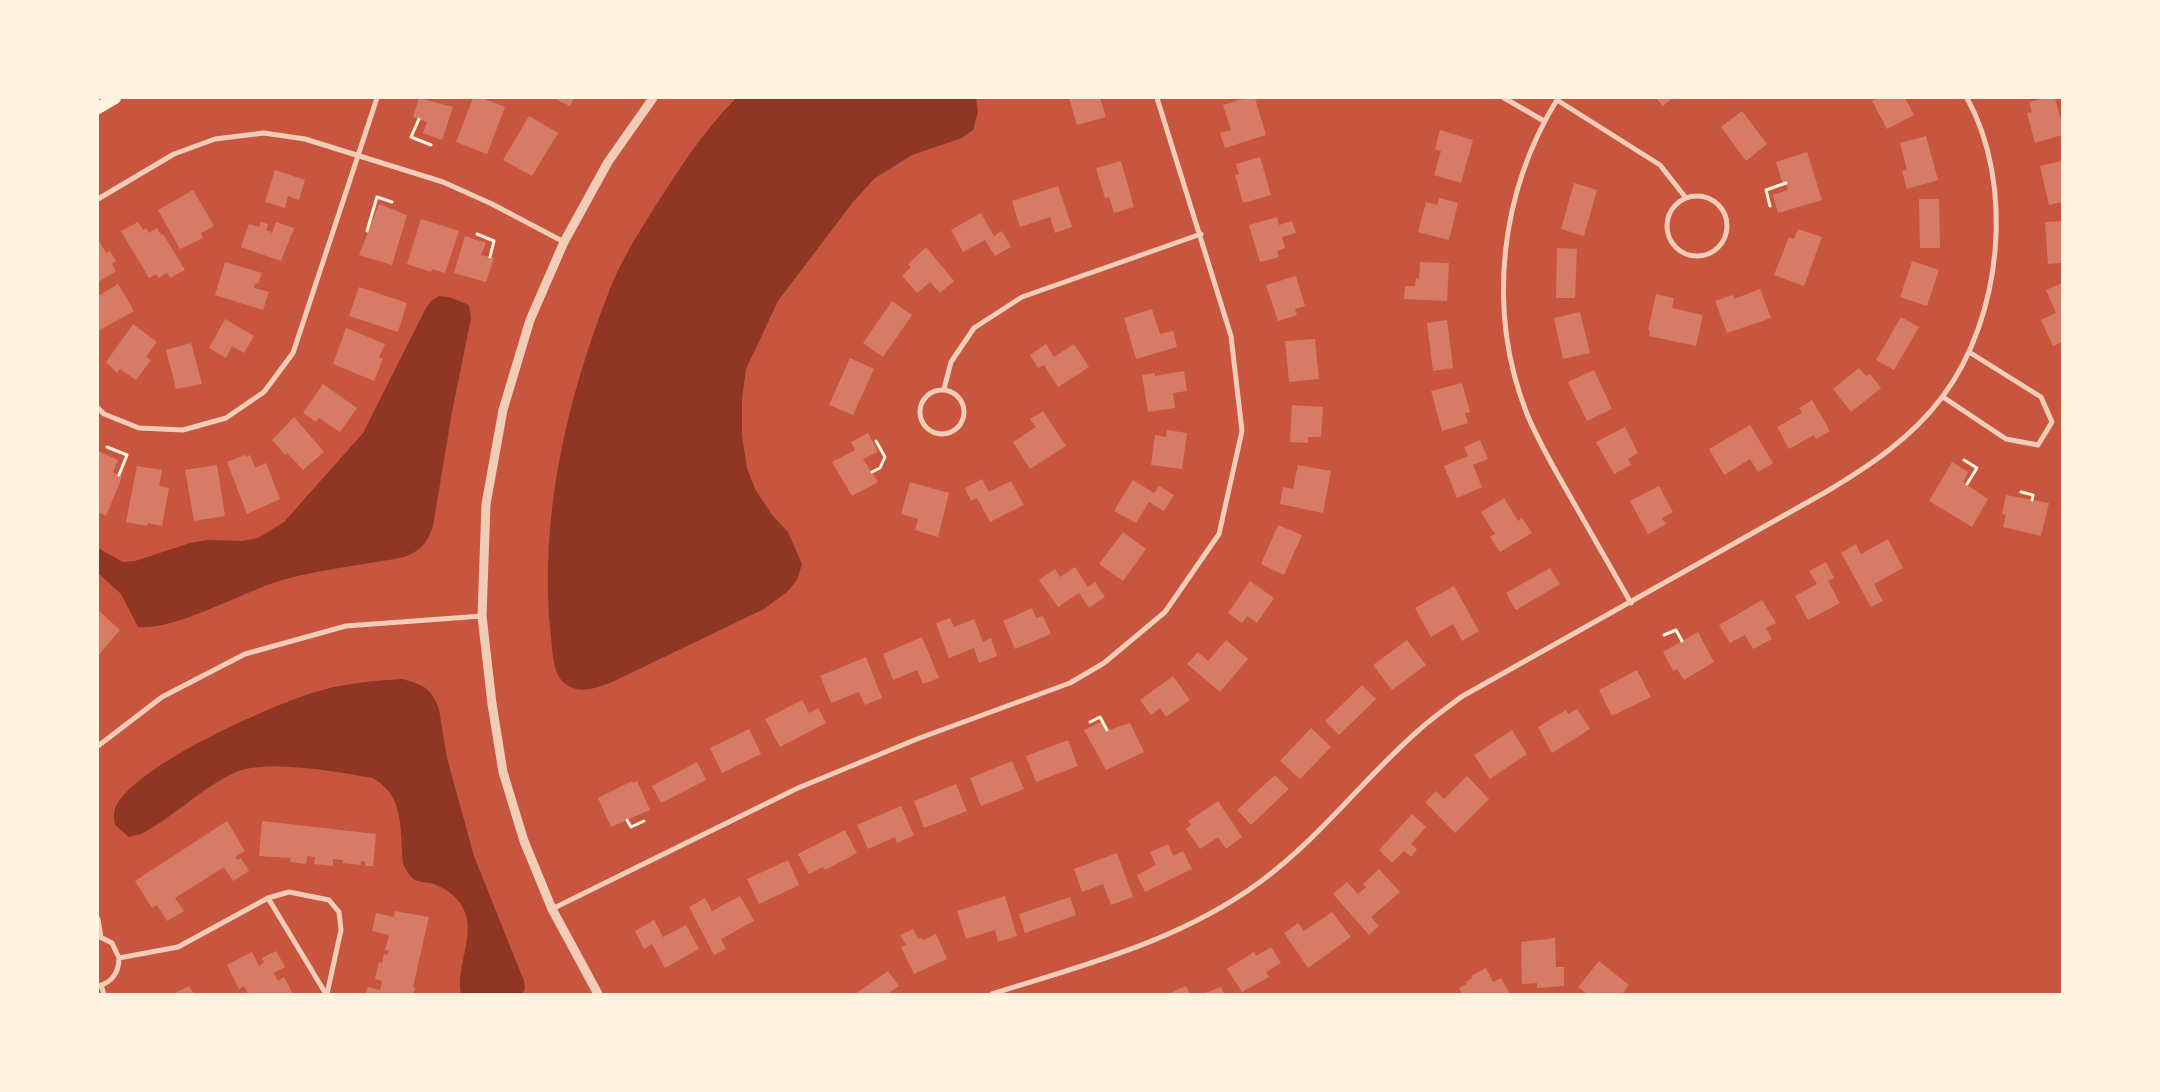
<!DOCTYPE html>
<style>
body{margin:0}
#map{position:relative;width:2160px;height:1092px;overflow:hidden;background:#c8553d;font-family:Georgia,serif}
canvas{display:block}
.frame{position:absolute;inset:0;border:99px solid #fff3e0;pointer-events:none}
</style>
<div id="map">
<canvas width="2160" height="1092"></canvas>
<div class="frame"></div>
</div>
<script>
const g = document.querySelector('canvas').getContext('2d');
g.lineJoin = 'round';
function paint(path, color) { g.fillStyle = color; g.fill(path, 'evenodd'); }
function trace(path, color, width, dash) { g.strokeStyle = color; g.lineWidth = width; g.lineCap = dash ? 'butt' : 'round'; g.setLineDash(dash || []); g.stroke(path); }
paint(new Path2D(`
 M736,98h240l2,14 -5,18 -11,8 -50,17 -37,23 -22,24 -75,99 -32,68 -4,29v38l5,32 8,21 17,26 16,17 14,32 -5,16 -10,12 -23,17 -154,74c-14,5 -29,11 -43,2 -15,-9 -14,-33 -16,-48 -13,-118 16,-239 59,-348 11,-28 27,-54 43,-79 26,-41 49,-77 83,-112z
 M439,296l10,1 20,8 2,13 -19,94 -19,114c-4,12 -9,21 -20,27 -10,6 -26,7 -37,9 -30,5 -61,9 -90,17 -41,11 -110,52 -148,48l-17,-33 -23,-21v-25l25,14 12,-1 55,-18 17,-3 35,1 16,-3 26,-16 79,-89 63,-125 5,-7z
 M402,679c21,6 29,8 37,30l8,49 27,98 50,125 1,8 -3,5h-61c-5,-26 12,-53 5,-79 -5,-17 -21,-28 -36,-32 -5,-1 -11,-1 -15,-3 -6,-4 -9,-10 -12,-16 -3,-32 2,-70 -31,-86 -31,-6 -107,-19 -136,-6 -35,16 -62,45 -95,62l-12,3 -14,-12c-1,-6 -2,-13 1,-19 22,-42 157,-102 203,-115 27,-8 55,-10 83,-12z`), '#8f3625');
paint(new Path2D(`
 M419,98l34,9 -11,33 -19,-7 4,-11 -14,-5z
 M473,98h9l23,9 -18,47 -31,-12z
 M553,98h21l-4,8z
 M1069,98h31l6,19 -29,8z
 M1246,98h9l11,37 -41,13 -5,-15 11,-3 -8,-25z
 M1656,98h17l-10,8z
 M1879,98h26l9,17 -27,14 -15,-28z
 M2045,98h10l7,26v11l-27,8 -8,-30 5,-1 -3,-10z
 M1742,111l25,33 -21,17 -25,-34z
 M529,116l29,17 -26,43 -29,-16z
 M1440,130l33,10 -12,43 -27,-8 7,-24 -6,-2z
 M1926,136l12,44 -31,9 -5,-18 5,-1 -7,-27z
 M1807,152l15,48 -44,13 -5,-18 15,-5 -3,-8h-3l-6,-20z
 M1260,157l11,38 -28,8 -8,-28 4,-1 -3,-10z
 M1121,161l13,46 -20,6 -5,-16 -4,1 -9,-30z
 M2062,161v41l-13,3 -9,-39z
 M275,170l30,10 -6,20 -11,-4 -3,12 -20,-6z
 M1574,183l23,7 -13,46 -23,-7z
 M1058,186l14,41 -17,6 -5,-16 -30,10 -8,-26z
 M193,190l21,36 -13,7 2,5 -23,11 -22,-39z
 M1439,198l19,5 -9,37 -31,-8 8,-30 11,3z
 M1919,199h20l1,49h-20z
 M379,204l28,11 -15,50 -33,-10z
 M981,213l13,23 8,-5 9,16 -16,9 -10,-16 -22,12 -12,-22z
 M1277,217l2,8 13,-4 4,12 -14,4 3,11 -8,3 2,6 -19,5 -11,-37z
 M421,219l38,12 -14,42 -13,-4 -1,3 -24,-8z
 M2062,221v42l-14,1 -3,-42z
 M138,222l5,8 3,-2 3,5 8,-5 4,7 2,-1 22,36 -15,8 -3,-5 -8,5 -3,-4 -7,4 -28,-47z
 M261,222l7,2 -2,6 6,3 4,-11 18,6 -13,33 -40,-14 8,-23 10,3z
 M1798,229l24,8 -18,49 -30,-11 15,-38 5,2z
 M465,236l21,7 -5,12 13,3 -8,24 -32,-9z
 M99,241l7,12 4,-2 6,10 -4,3 4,7 -18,11z
 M926,247l28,34 -14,12 -10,-11 -13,11 -15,-17 9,-9 -3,-3z
 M1557,248l20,1 -2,49h-19z
 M1912,261l27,9 -12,36 -27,-9z
 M225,262l37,11 -4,11 -3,-1 -1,5 15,4 -6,18 -48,-15z
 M1420,262l29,1 -2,38 -43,-2 1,-13h10l1,-8 3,1z
 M1296,276l9,30 -10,3 2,6 -19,6 -12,-36z
 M2062,283v59l-9,4 -12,-26 15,-7 -10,-23z
 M118,284l16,27 -36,20v-35z
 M359,287l48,16 -9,29 -49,-16z
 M1760,289l11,29 -44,15 -12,-32 18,-6 1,4z
 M1656,294l18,4 -2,10 31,7 -7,31 -47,-10 1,-5 -2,-1z
 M892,301l20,14 -29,42 -20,-14z
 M1152,309l8,25 13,-3 4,16 -41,12 -12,-41z
 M1580,312l10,41 -27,6 -9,-41z
 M1901,317l18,10 -25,43 -18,-10z
 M225,319l29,17 -10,17 -12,-7 -6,12 -17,-10z
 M1447,320l6,48 -20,3 -6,-48z
 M133,324l24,18 -11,15 5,3 -15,20 -16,-11 -3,4 -11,-11z
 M346,328l39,16 -6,13 4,2 -9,22 -41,-17z
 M1315,339l4,40 -30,3 -4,-41z
 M191,343l11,41 -26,5 -10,-39z
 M1046,344l8,13 20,-13 15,23 -31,20 -14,-22 -6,3 -8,-13z
 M850,358l24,11 -21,46 -24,-10z
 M1859,368l7,8 4,-2 11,14 -30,24 -18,-23z
 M1594,370l18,39 -25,12 -19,-39z
 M1184,371l3,20 -14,2 2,15 -27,4 -6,-37 13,-2v3z
 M1462,383l8,29 -5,1 3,10 -26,8 -11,-40z
 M323,384l34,24 -17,24 -21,-14 -3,4 -13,-9z
 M1812,400l18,31 -14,8 -2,-4 -25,14 -12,-22 25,-14 -3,-5z
 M1292,405l31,2 -2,30h-13v6l-18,-1z
 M1043,411l23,35 -36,23 -17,-27 23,-15 -6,-8z
 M294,417l30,35 -21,18 -16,-17 -2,2 -13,-15z
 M1750,425l23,38 -15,9 -8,-13 -26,16 -15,-26z
 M1625,427l13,26 -10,6 3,6 -17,9 -18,-32z
 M1167,430l20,3 -5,36 -31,-4 4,-30 11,2z
 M868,433l10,19 -15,7 15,23 -26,14 -20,-34 23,-12 -4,-8z
 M1480,440l8,19 -15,6 9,22 -25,11 -13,-32 24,-10 -4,-9z
 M98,451l20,9 -5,12 9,5 -16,39 -8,-4z
 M245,455l1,2 4,-2 5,13 11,-5 14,36 -33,15 -20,-52z
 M1952,462l16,10 -5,10 25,17 -16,28 -43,-26z
 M217,465l8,51 -31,5 -9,-51z
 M1298,465l33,6 -8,42 -43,-9 3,-17 10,2z
 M137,466l25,4 -3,16 10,2 -7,38 -14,-3 -1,3 -21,-4z
 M982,479l7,13 22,-11 13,24 -34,17 -13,-24 -6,3 -6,-13z
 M1133,480l21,13 5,-7 15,9 -10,16 -15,-9 -13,21 -22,-12z
 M910,482l39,11 -11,44 -23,-7 3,-11 -17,-5z
 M1659,486l14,26 -11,6 4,6 -18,10 -18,-33z
 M2006,495l43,8 -8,33 -38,-9 3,-12 -4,-1z
 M1504,498l14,23 4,-3 10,15 -32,19 -10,-15 5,-3 -14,-22z
 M1278,525l24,10 -18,40 -23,-11z
 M1123,532l23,17 -23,32 -24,-17z
 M1888,539l15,29 -29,16 9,17 -12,6 -30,-54 15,-9 5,10z
 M1826,562l8,16 -6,3 12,22 -32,17 -13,-24 22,-12 -8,-13z
 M1075,567l13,20 7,-5 10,15 -16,11 -10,-15 -21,14 -19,-27 16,-11 5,8z
 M1550,568l10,16 -44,26 -10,-17z
 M1250,581l24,17 -17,25 -10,-7 -5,7 -14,-10z
 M1454,586l25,45 -17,10 -9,-17 -22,13 -16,-29z
 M1762,600l14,23 -10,5 6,11 -19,10 -8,-14 -15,8 -11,-18z
 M1032,608l4,10 7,-2 8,18 -36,15 -12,-28z
 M98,610l22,20 -22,26z
 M950,618l4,9 20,-8 9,23 8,-4 6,18 -18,7 -5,-15 -25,10 -13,-35z
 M1698,632l16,30 -30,18 -7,-11 -4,2 -10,-19z
 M922,637l17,41 -16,6 -6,-14 -24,10 -10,-26z
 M1226,640l22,19 -28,33 -33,-28 11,-12 10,9z
 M1407,640l19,25 -34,25 -19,-25z
 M866,657l16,41 -17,7 -6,-13 -28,11 -11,-27z
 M1637,670l14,27 -39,19 -13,-26z
 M1173,676l17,24 -24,17 -6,-9 -9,7 -11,-15z
 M1362,685l14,14 -37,36 -14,-14z
 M802,700l7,13 9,-5 8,15 -46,24 -15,-28z
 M1577,709l13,20 -38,24 -14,-26 28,-17 2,4z
 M1101,722l5,9 24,-8 14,29 -38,18 -22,-40z
 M1311,728l20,19 -31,32 -20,-18z
 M749,729l12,25 -39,19 -12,-25z
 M1512,730l15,24 -37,25 -16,-24z
 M1068,740l10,26 -42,16 -10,-26z
 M1012,761l12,28 -43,17 -11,-28z
 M697,762l9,18 -45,23 -9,-17z
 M1275,775l14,14 -38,36 -14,-15z
 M1467,776l22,23 -34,34 -30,-31 11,-11 8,8z
 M632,781l1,2 4,-2 13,29 -39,17 -13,-29z
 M956,784l11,27 -43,17 -10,-27z
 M1218,801l24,36 -16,12 -8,-12 -18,12 -14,-20 5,-4 -3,-4z
 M901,806l13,29 -17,8 -2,-6 -27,12 -11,-24z
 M1412,814l14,13 -15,17 6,5 -6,8 -7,-6 -12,12 -13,-13z
 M227,821l18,30 -10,6 3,3 3,-2 8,13 -16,10 -9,-14 -49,31 9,13 -17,10 -10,-16 -5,3 -17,-27z
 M262,821l114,13 -3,32h-8l1,-4 -5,-1v4l-18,-2v-3l-10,-1v7l-19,-2 1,-7 -8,-1 -1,8 -16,-2 1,-4 -32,-2z
 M845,830l12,23 -32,17 -2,-3 -14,7 -11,-20z
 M1168,844l5,12 10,-5 9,18 -47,23 -8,-17 19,-10 -6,-13z
 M1117,853l16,44 -22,8 -8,-21 -21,8 -8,-23z
 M788,860l11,25 -40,19 -12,-25z
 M1379,869l21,23 -29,25 8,9 -10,9 -36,-41 14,-12 11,12 8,-7 -3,-3z
 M740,896l14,25 -33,18 5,10 -12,6 -25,-48 16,-9 7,13z
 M1005,896l12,40 -19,6 -3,-12 -29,9 -9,-28z
 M1070,897l6,18 -51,18 -6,-19z
 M395,911l34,6 -16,70 2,1 -2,6h-47l2,-7 12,3 2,-9 -7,-2 4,-17 3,1 2,-9 3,1 2,-4 -4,-1 4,-15 -17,-4 4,-18 18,4z
 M1332,912l19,25 -43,31 -24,-35 14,-10 6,8z
 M654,920l9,17 23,-12 13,24 -34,19 -13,-24 -8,5 -9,-18z
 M913,929l5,10 4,-1 1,2 13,-6 11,25 -33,15 -13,-27 5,-2 -6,-10z
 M1555,938l1,29h8v19l-27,2v-5l-15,1 -1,-42z
 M1271,947l10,16 -15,9 3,5 -27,15 -15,-23 27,-17 2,4z
 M276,951l9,16 -11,6 4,8 6,-4 8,15 -2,2h-42l-4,-8 -5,3 -12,-24 25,-13 7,14 5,-4 -2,-4z
 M1599,961l30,24 -7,9h-35l-9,-7z
 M1486,968l7,14 8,-4 9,16h-48l-3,-6 8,-4 -1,-2 6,-4 -1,-2z
 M888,971l11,15 -12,8h-32z
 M189,986l5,8h-21z
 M1186,986l4,8h-19l-1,-1z
 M1221,987l3,7h-21z`), '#d67c66');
trace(new Path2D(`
 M419,119l-8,18 20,8
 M1770,206l-4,-16 20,-7
 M367,231l10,-34 15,5
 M477,234l17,7 -4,16
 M107,447l20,8 -8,20
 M1964,460l13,8 -10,16
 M872,472l8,-4 5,-11 -9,-16
 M2021,492l12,3 -1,5
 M1664,635l12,-5 6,11
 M1090,722l10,-5 7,13
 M627,820l4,7 13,-6`), '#fff3e0', 3);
trace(new Path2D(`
 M1504,98l40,23
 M1558,98c-58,94 -72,212 -31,316 12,29 28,56 44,84 20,35 40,70 60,105
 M1557,100l103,65 26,33
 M1667 226a30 30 0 1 1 60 0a30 30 0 1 1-60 0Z
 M98,199l76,-45 41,-15 49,-6 41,6 138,43 49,22 72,38
 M944,389l7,-27 23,-34 48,-31 179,-63
 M920 412a22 22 0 1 1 44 0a22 22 0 1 1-44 0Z
 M1943,397l63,42 32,6 14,-23 -11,-25 -72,-45
 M98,408l6,6 35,14 44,2 43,-12 38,-26 29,-39 84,-255
 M98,746l64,-49 83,-43 101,-28 136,-10
 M552,909l246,-121 119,-49 153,-56 34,-20 61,-51 54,-78 23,-103 -11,-95 -74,-238
 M98,919l3,18
 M98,936l14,7 7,15c0,14 -7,25 -21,28
 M119,958l59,-11 90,-49
 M101,985l3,9
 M326,994l-58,-96 21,-6 40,8 10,12 2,18 -14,64
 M992,994c92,-29 188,-53 268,-112 59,-43 104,-104 159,-152 13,-12 28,-22 42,-33l363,-204c44,-26 88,-55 119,-97 59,-79 72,-211 24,-298`), '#f1ccb7', 5);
trace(new Path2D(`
 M598,994l-46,-85 -28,-68 -21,-69 -11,-68 -10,-88 4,-112 17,-94 27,-90 34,-78 44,-80 45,-64`), '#f1ccb7', 9);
trace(new Path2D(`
 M98,108l17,-10`), '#fff3e0', 12);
</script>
